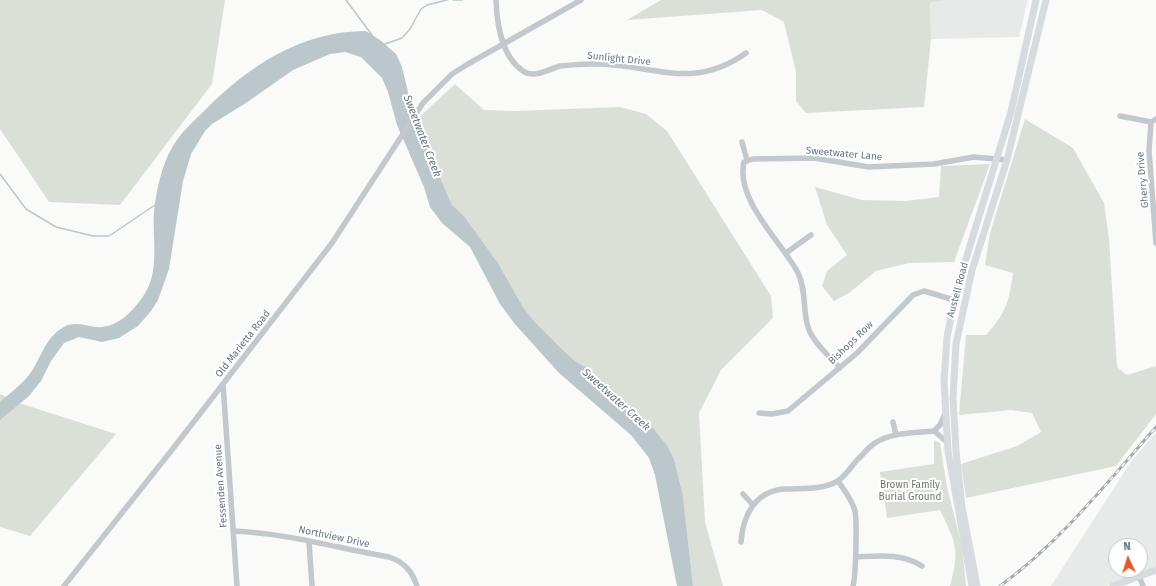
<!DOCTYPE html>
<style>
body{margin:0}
#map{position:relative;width:1156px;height:586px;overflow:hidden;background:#fafaf8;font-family:"Fira Sans",sans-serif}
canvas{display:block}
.north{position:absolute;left:1108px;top:538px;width:40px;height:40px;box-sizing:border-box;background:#fff;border:1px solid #c1c8cd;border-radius:50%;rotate:356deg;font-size:11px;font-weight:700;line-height:16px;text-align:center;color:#657683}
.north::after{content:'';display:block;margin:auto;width:14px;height:18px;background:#e4572e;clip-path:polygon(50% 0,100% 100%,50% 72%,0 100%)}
</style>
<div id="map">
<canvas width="1156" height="586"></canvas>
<div class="north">N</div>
</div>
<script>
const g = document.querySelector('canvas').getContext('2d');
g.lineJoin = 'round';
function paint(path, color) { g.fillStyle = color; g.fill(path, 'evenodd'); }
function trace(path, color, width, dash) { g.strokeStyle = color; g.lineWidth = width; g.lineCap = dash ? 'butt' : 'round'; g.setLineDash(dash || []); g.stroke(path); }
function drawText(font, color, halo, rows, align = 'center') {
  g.font = font + ' "Fira Sans",sans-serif'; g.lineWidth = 4; g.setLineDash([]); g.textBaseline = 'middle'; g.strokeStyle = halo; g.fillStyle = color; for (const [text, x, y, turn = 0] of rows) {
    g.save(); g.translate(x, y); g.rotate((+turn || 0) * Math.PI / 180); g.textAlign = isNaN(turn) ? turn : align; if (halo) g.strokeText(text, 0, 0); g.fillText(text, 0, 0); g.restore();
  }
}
paint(new Path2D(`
 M946,0h82l-9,37 -88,2 -1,-36z
 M1156,432v135l-49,19h-56l79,-123zM1116,546h24v24h-24z`), '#e8e9e9');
paint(new Path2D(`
 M0,0h225l-13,84 -92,121 -71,-3 -49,-73z
 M661,0h285l-16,3 1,36 -7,68 -118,6 -10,-12v-29l-12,-50 -22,-12 -135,10z
 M455,84l29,26 31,1 105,-4 26,7 21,17 104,165 2,22 -52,52 -22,43 6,109 18,64h-30l-10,-90 -9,-37 -7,-14 -15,-18 -62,-57 -15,-9 -41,-40 -11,-14 -25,-44 -34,-47 -12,-11 -37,-84z
 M1025,119l48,29 31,55 5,36 8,128 10,8 29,-9v48l-40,52 -150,32 -5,-34 56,-18 24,-14 -9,-19 -21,-3 -52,5 7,-80h20c20,-22 23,-33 27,-62l-28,-8 5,-32z
 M990,164l-36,98 -45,1 -33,8 -27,22 -15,8 -12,-15 5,-15 20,-16 -20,-30 -12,-38 47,13 44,1 33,-4 2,-31z
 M0,394l19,9 97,31 -86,102 -30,-9z
 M934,440l6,3 7,44 15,59 4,40h-16c10,-36 6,-43 -10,-76l-53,8 -7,-46 54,-8z`), '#dadfd7');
paint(new Path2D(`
 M366,31l14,9 16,14 6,13 13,54 37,84 12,11 34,47 25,44 11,14 25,25 16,15 15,9 62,57 15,18 7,14 9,37 10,90h-16l-22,-111 -6,-17 -18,-23 -72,-62 -45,-50 -14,-19 -30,-57 -28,-24 -12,-16 -6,-20 -27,-62 -9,-33 -6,-14 -21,-21 -16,-5 -15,2 -37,16 -47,33 -34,21 -7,7 -14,23 -8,27 -14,88 -11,31 -7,11 -13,15 -19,12 -17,4 -23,-5 -15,6 -13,18 -10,20 -12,15 -29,24v-18c10,-9 21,-17 29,-27 12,-16 16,-38 35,-48 10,-6 22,-1 32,0 21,2 38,-17 48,-32 18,-27 6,-62 11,-92 3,-19 8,-41 18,-57 8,-14 21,-25 32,-36 44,-44 96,-79 161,-79z`), '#bbc7cb');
trace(new Path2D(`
 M346,0l26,35
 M453,0h9
 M385,44l17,-6 8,-9 11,-20 6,-4 20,-5
 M0,174l26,35 30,18 37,9h16l46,-31`), '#bbc7cb', 1.5);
trace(new Path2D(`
 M496,0c1,24 5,56 27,71 11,8 26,-2 37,-5 10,-1 21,-2 31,-2 58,-2 99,29 155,-11
 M1120,116l31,6
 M1156,119l-5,3 -2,29 7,92
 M742,142l5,18
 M786,253l25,-18
 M840,368c-11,-12 -25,-24 -31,-38 -7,-17 -2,-39 -11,-57 -16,-31 -63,-73 -54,-111l9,-3 61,-1 55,9 65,-3 40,-7 33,3
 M223,384l14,202
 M759,413l13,1 16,-3 69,-58 56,-58 11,-4 30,9
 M893,422l3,13
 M934,431l13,11
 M838,481c7,10 14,19 17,30 2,9 1,65 -2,75
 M743,494l10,11
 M233,531c53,2 104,17 156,26 15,5 23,14 28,29
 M309,541l3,45
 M741,542c2,-27 14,-51 44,-53 18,-1 35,1 51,-7 8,-4 15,-15 21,-22 6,-5 11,-13 18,-17 17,-11 40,-10 59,-12l6,-6 5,-11
 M856,557c23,-1 45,-4 66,9
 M1139,576l4,10
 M64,586l111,-140 157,-203 91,-140 29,-29 16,-10 113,-64`), '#c3c8cc', 5.5);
trace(new Path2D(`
 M972,586l-24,-135 -4,-70 3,-44 10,-49 54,-176 25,-112
 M977,586l-15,-79 -6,-56 -3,-53 3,-54 16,-74 35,-110 39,-160
 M1113,586l43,-16`), '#d6dbdf', 7);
const rail = new Path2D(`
 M1000,586c60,-44 107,-103 156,-159`);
trace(rail, '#a2aab0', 3);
trace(rail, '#fff', 1.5, [4.5]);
drawText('10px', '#657683', '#fff', [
 ["Sunlight Drive",619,59,6],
 ["Sweetwater Lane",844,154,5],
 ["Gherry Drive",1143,180,-95],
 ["Austell Road",958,290,-75],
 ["Bishops Row",851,343,-44],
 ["Old Marietta Road",243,344,-52],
 ["Fessenden Avenue",221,486,-94],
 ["Northview Drive",334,537,12]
]);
drawText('10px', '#687a64', '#fff', [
 ["Brown Family",910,485],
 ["Burial Ground",910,497]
]);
drawText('italic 11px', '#60757c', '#fff', [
 ["Sweetwater Creek",422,136,69],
 ["Sweetwater Creek",616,400,42]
]);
</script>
